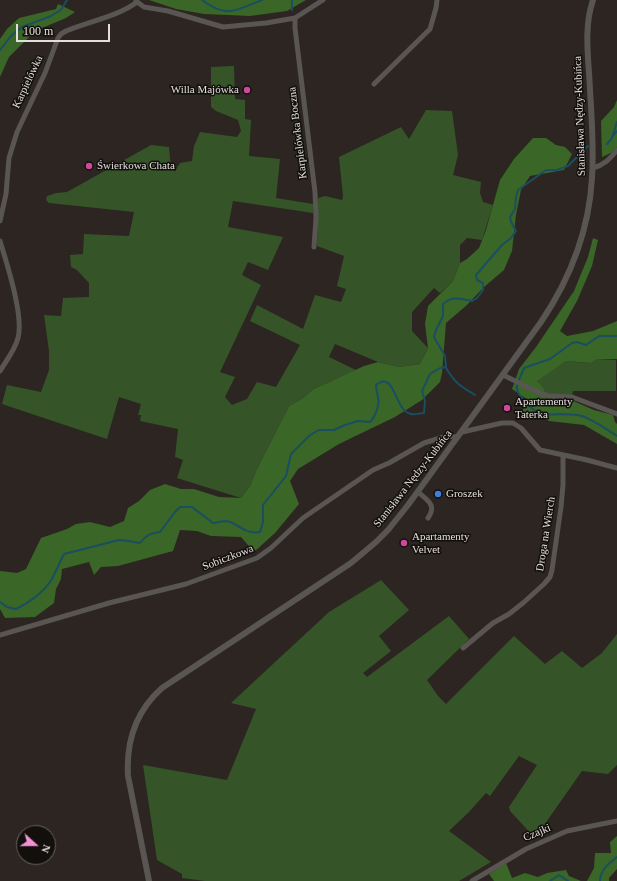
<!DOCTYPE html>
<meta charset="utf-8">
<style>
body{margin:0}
#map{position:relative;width:617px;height:881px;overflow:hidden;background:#2c2521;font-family:Georgia,serif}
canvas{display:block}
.north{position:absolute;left:16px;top:825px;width:40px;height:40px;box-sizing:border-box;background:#120f0d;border:1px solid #66625f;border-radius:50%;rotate:111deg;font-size:11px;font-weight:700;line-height:16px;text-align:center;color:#e3dedb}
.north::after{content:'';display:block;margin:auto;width:14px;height:18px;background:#f491d4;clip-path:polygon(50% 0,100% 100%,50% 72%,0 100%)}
.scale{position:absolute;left:16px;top:24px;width:94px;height:18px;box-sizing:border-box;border:2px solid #e3dedb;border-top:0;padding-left:5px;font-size:12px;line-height:14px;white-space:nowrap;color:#e3dedb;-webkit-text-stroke:3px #120f0d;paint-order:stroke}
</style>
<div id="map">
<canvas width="617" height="881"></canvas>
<div class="north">N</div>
<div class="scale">100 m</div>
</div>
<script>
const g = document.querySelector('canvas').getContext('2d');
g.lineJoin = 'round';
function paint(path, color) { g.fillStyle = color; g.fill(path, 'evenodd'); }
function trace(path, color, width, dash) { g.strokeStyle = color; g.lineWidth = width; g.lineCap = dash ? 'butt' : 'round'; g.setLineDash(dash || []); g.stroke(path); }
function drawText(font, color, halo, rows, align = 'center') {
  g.font = font + ' Georgia,serif'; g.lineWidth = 3; g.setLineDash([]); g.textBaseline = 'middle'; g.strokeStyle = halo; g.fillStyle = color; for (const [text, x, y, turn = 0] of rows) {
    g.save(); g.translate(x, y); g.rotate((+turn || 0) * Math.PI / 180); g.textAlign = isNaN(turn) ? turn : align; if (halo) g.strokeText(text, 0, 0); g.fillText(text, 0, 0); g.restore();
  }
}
paint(new Path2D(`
 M234,66l1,33 10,1v19l6,1 -2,36 31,3 -4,39 37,6v9l-80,-12 -5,26 55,10 -15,33 -20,-8 -6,13 19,10 -41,87 15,5 -10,20 7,8 15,-6 10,-17 19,5 24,-42 -50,-24 7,-16 46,24 12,-34 26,7 5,-13 -9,-3 7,-30 -27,-10 1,-48 7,-2 17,4 1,-4 -4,-39 62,-30 8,12 17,-29 26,1 6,44 -5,20 28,7 -1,11 3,9 10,3 -11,35 -15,-2 -7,7v18l-7,18 -13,12 -6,-5 -22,24v19l16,17 -8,16 -21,3 -21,-5 -43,-18 -6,13 27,13 -44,20 -9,8 -14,8 -33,65 -6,15 -9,12 -64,-20 6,-18 -8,-3 3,-28 -38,-8 1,-6h-3l3,-11 -22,-7 -12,42 -105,-35 5,-19 34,7 8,-22v-19l-5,-36 17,1 2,-18 26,-1v-14l-12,-13 -6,-3 -1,-12 13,-1 1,-20 45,2 5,-24 -85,-9 -3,-3 1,-4 9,-3 11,-1 84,-47 18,2 2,22 4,2 5,-8 12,-2 2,-15 6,-14 37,5 4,-6 -3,-11 -22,-9 -5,-4v-40z
 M598,359l18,1v31h-43l-2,9 -26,-2 -8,-18 29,-19 23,2z
 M381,580l28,30 -30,26 12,15 -28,22 4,4 82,-61 20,23 -42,41 11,16 8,8 68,-68 31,28 17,-13 20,17 20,-15 15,-19v131l-9,9 -26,-3 -47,67 -25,-27 -1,-4 28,-42 -18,-9 -29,40 -4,-3 -17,19 -20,19 42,31 -32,19h-254l-23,-3v-4l-25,-14 -14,-95 84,15 29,-71 -25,-6 98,-91z`), '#355528');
paint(new Path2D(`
 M149,0h157l-19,11 -37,5 -46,-2 -28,-5z
 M58,4l17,8 -9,6 -31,13 -26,26 -9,20v-38l7,-10 12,-11 37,-9z
 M617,100v47l-6,6 -9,4 -1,-36 13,-14z
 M533,138h13l10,7 9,2 7,7 -8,16 -34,6 -9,14 -5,25 -4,36 -8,19 -20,17 -17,18 -21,18 -4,50 -2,9 -18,18 -27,17 -56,27 -41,25 -8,12 9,23 -24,29 -21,19 -13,-15 -30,-1 -14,-5 -17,-1 -7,21 -55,15 -17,1 -7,8 -5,-13 -27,7 -1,10 -5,10 -2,14 -19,14 -30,1 -5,-9v-38l17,2 9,-4 15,-31 26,-9 9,-5 14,-2 20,5 14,-6 4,-13 11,-7 11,-11 15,-6 16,5h13l25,8 22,1 9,-12 6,-15 33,-65 14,-8 9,-8 52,-24 14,-4 21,5 21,-3 8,-16 -3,-24 3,-18 25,-25 7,-18 7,-4 12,-11 7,-18 14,-50 14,-21z
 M593,238l5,2 -6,26 -15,35 -17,30 7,5 26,-5 24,-10v38h-19l-8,4 -24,-2 -29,20 7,8 1,9 26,2 23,10 19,5 2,7 2,2v20l-33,-19 -35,-4 -5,-3 -22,-7 6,-11 -16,-11 7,-20 17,-22 38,-56 14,-34z
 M617,836v33l-8,9v3h-22l7,-13 1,-15h16l-1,-11z
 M506,863l6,15 13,-5 13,4 9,-4 19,-3 3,6 12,5h-87l-5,-7z`), '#3a6627');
trace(new Path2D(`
 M202,0c25,19 34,10 60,0
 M292,0v10
 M0,50l11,-14 11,-9 29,-11 10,-6 6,-10
 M613,136l4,-5
 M607,144l5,-6 5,-16
 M446,368c9,15 14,18 29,27
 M519,380l5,-12 26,-9 22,-16 5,-1 9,3 13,-9h18
 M517,385c-1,6 2,10 6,14 19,26 34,10 59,17 12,4 24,13 35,20
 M0,602l7,5 9,2c13,-6 28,-17 36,-30 4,-8 8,-17 12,-25l55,-14c8,0 13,2 21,3 6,-8 11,-10 20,-11l15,-20 5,-5h12l21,16c4,0 9,-2 13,-2 11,1 18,14 34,11l3,-10v-17l23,-29 5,-22 19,-19 9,-5h15l11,-5 13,-4 12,1c5,-5 10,-17 8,-24 0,-5 -2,-8 -2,-13 19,-16 18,26 35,29 4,1 9,-1 13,-1l1,-12 -3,-10 8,-17 10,-6 6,-1 -1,-11 -11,-19 2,-7 7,-14v-12c10,-9 17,-5 29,-3l5,-3 6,-8v-7l-6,-3 -1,-5 26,-30 9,-7 5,-7c-2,-5 -6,-9 -6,-14l5,-8 1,-12 2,-7 28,-20h11l11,-4 20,-20
 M550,881l9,-6 9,6
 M600,881c0,-11 9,-18 17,-24`), '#1a4e61', 2);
trace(new Path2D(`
 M136,1l8,6 24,4 55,16 43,-4 29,-5 28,-18
 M295,18v10l20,164 1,26 -2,29
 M374,84l56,-55 6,-21 1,-8
 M593,168c11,-3 17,-9 24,-18
 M0,221l6,-27 3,-36 8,-26 28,-59 13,-35 3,-4 5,-3c21,-9 53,-15 71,-29
 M0,241c7,23 24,75 18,97 -3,12 -12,23 -18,33
 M503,375l39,19 7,2 23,1 45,17
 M462,432l40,-9h11l8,5 19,22 47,10 30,8
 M418,492c10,9 19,13 10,26
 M0,635l109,-32 77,-19 71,-26 14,-10 32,-30 70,-48 16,-7 35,-20 23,-7 11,1
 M463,648l30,-25 16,-9 14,-11 21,-19 6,-7 2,-7 9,-63 2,-22v-30
 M472,881l54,-32 41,-18 50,-10`), '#595553', 5);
trace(new Path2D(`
 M149,881l-21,-105c-2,-34 8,-65 34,-88l189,-125 25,-21 12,-12 20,-25 133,-183c29,-43 48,-91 51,-144 2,-29 0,-58 -2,-88 -1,-29 -7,-61 3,-90`), '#595553', 6);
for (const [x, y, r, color] of [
 [247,90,4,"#d1479c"],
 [89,166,4,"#d1479c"],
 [507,408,4,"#d1479c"],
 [438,494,4,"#3f7fe0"],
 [404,543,4,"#d1479c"]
]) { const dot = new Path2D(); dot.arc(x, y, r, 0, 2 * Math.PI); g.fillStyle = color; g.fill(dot); trace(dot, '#120f0d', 1.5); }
drawText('11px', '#e3dedb', '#120f0d', [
 ["Karpielówka",28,82,-65],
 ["Stanisława Nędzy-Kubińca",580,116,-92],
 ["Karpielówka Boczna",298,133,-97],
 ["Stanisława Nędzy-Kubińca",413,479,-52],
 ["Droga na Wierch",546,534,-81],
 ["Sobiczkowa",228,558,-21],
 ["Czajki",537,833,-23]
]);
drawText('11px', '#e3dedb', '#120f0d', [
 ["Willa Majówka",239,90,"right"],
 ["Świerkowa Chata",97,166],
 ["Apartementy",515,402],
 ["Taterka",515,415],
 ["Groszek",446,494],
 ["Apartamenty",412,537],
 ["Velvet",412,550]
], 'left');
</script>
